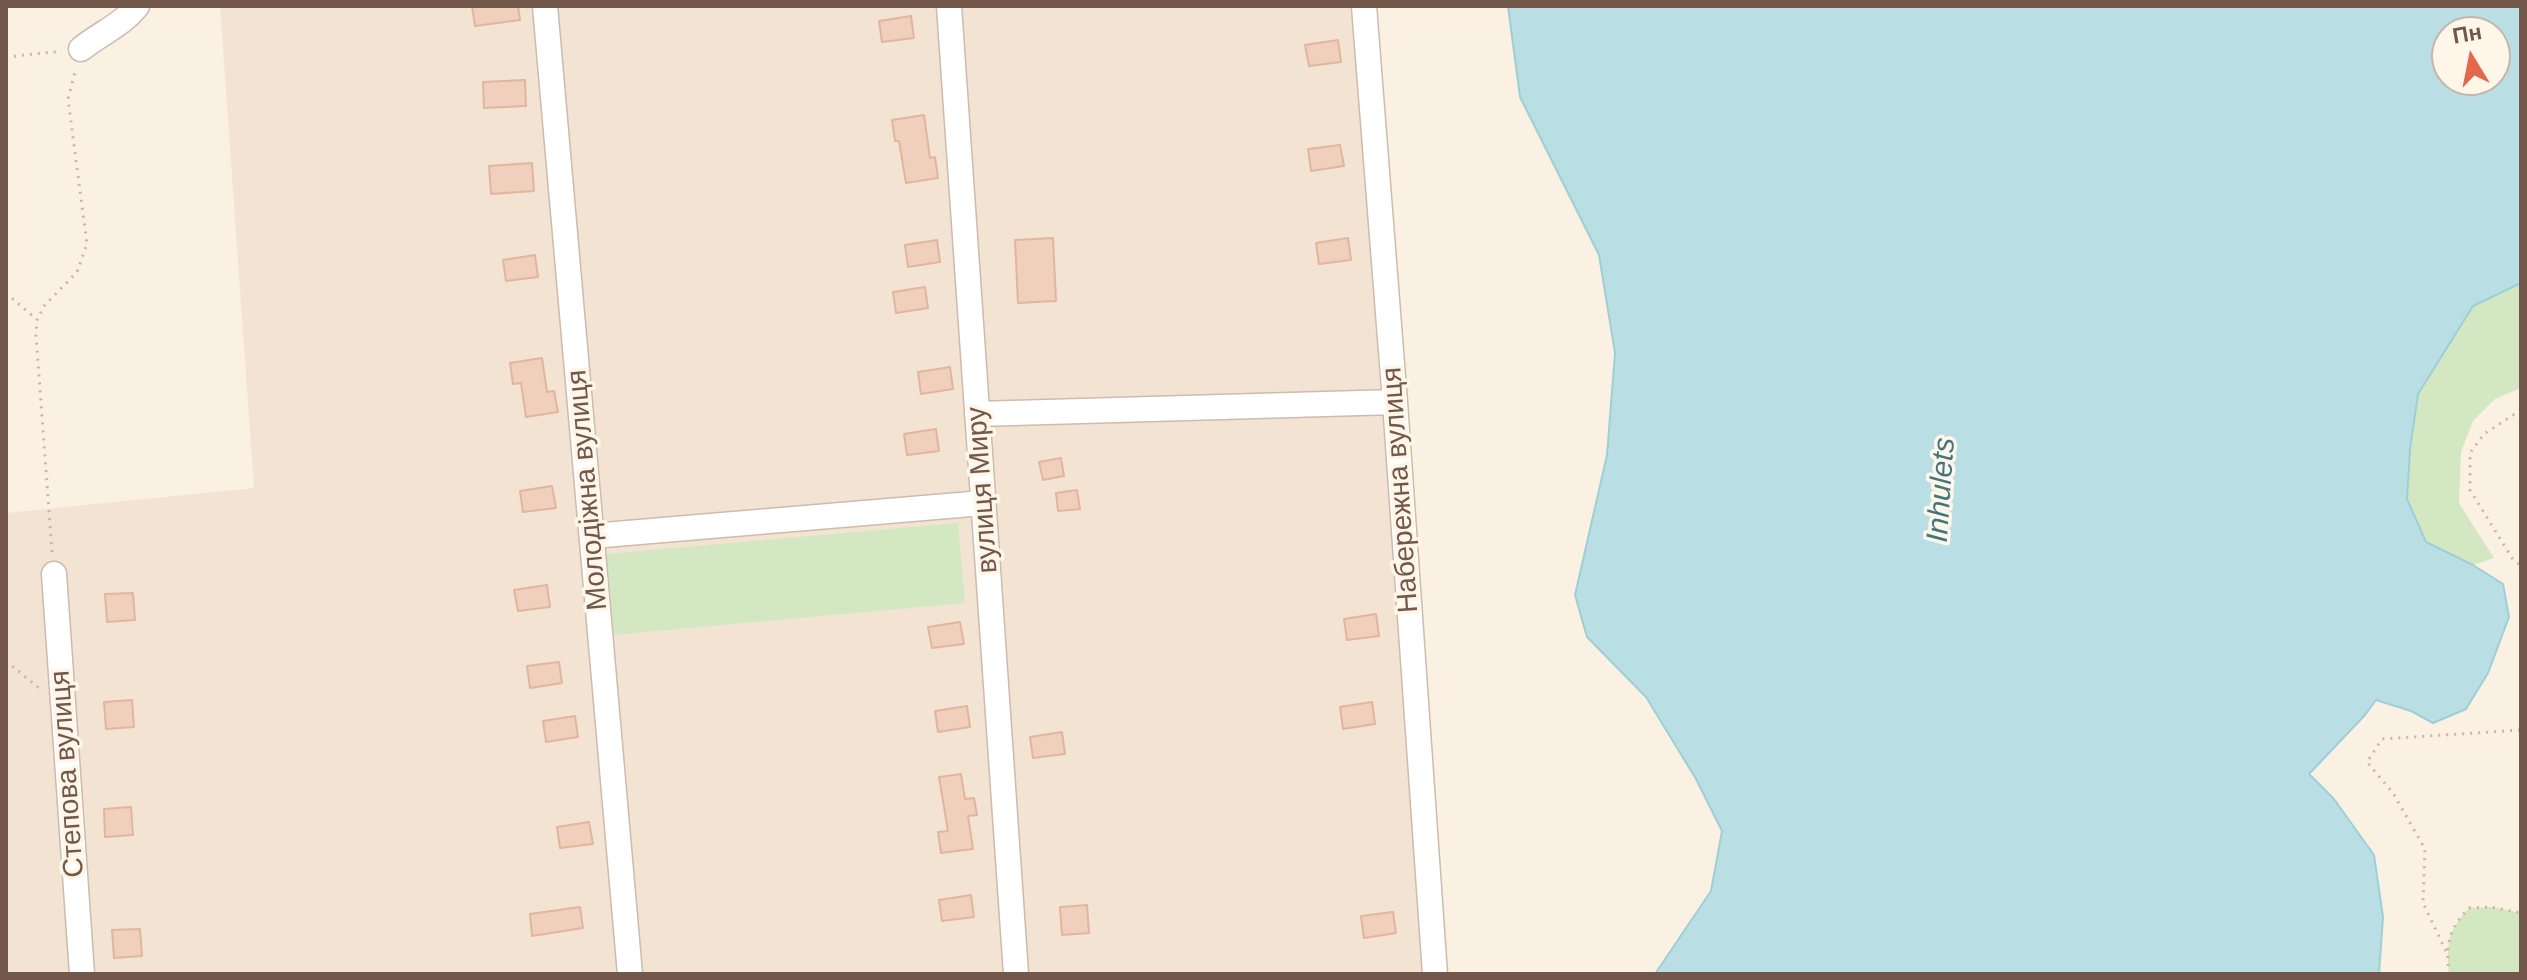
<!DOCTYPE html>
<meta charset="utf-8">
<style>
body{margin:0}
#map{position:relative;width:2527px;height:980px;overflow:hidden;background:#fbf1e3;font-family:Helvetica,sans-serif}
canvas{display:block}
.frame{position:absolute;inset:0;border:8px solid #73574a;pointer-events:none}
.north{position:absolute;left:2431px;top:16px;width:80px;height:80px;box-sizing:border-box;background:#fef6e9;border:2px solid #c6b6a9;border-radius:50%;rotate:350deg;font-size:22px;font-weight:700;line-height:32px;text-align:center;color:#73574a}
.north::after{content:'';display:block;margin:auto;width:28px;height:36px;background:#e2694c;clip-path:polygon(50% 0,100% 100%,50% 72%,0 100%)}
</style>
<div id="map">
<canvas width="2527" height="980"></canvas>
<div class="frame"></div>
<div class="north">Пн</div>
</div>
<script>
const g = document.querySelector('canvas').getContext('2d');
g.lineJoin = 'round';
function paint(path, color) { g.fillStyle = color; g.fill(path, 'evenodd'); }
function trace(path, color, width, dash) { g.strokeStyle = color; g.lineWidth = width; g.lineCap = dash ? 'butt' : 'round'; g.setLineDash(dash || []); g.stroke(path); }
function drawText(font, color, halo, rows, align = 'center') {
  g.font = font + ' Helvetica,sans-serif'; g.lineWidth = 7; g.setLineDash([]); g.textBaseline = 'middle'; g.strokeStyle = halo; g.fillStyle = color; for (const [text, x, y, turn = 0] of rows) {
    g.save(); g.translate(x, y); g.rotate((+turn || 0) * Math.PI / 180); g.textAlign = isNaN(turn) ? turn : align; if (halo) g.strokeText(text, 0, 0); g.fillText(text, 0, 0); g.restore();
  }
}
paint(new Path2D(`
 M220,6h1144l71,968h-1429v-461l248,-25z`), '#f3e3d2');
paint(new Path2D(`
 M2521,283v105l-26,11 -22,22 -12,31 -2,51 35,55 -21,7 -47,-23 -19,-43 3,-50 7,-55 56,-88z
 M958,523l7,80 -353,32 -7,-81z
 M2491,907l30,6v61h-72c-3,-30 -1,-44 20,-66z`), '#d3e8c2');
const water = new Path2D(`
 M1508,6h1013v277l-48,23 -55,88 -8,55 -3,50 19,43 47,23 30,19 6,33 -21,56 -22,36 -33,14 -22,-12 -35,-11 -11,15 -56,59 25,25 40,56 9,62 -4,57h-724l56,-83 11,-60 -26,-52 -50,-82 -59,-60 -12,-42 32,-140 8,-102 -16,-98 -79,-158zM2447,32h48v48h-48z`);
paint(water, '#b9dfe4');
trace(water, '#9fcfd6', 2);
const building = new Path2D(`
 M472,6h46l2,14 -45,6z
 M911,16l3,22 -32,4 -3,-21z
 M1338,40l3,22 -32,4 -4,-21z
 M525,80l1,26 -42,2 -1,-26z
 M924,115l6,43 5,-1 3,21 -32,5 -7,-42h-4l-3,-21z
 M1340,145l4,21 -33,5 -3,-22z
 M532,163l2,28 -43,3 -2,-28z
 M1053,238l3,63 -38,2 -3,-63z
 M1348,238l3,22 -32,4 -3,-21z
 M937,240l3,22 -32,5 -3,-22z
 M535,255l3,22 -32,4 -3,-21z
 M925,287l3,21 -32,5 -3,-21z
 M542,358l5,34 7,-1 4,21 -32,5 -5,-34 -8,1 -3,-21z
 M950,367l3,22 -32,5 -3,-22z
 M936,429l3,22 -32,4 -3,-21z
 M1061,458l3,18 -21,4 -4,-18z
 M552,486l4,22 -33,4 -3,-21z
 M1077,490l3,19 -22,2 -2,-18z
 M547,585l3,22 -32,4 -4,-21z
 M133,593l2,27 -28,2 -2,-28z
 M1376,614l3,22 -32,4 -3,-21z
 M960,622l4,22 -32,4 -4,-21z
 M559,662l3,21 -32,5 -3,-22z
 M132,700l2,27 -28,2 -2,-27z
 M1372,702l3,22 -32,5 -3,-22z
 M967,706l3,21 -32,5 -3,-21z
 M575,716l3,21 -32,5 -3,-21z
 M1062,732l3,22 -32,4 -3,-21z
 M961,774l4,25 9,-1 3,17 -9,1 5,33 -32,4 -3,-21 10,-1 -9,-54z
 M131,807l2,28 -28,2 -1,-28z
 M589,822l4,22 -33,4 -3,-21z
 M971,895l3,22 -32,4 -3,-21z
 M1087,905l2,28 -27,2 -2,-28z
 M580,907l3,21 -51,8 -2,-22z
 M1393,912l3,21 -32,5 -3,-22z
 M140,929l2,27 -28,2 -2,-28z`);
paint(building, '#f0cfbc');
trace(building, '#e2b59d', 2);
const minor = new Path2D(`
 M545,6l85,968
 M949,6l67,968
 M1364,6l31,396 40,572
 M81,49c21,-17 40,-23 56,-43
 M977,414l418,-12
 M592,536l391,-33
 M54,574l28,400`);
trace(minor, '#cebbad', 27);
trace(new Path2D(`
 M6,57l56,-6
 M6,293l30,26
 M2521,410l-37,24 -14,19v37l42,68 9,8
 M52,552l-16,-217 1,-15 7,-14 33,-34 10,-28 -19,-145 8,-31
 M6,661l34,28
 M2446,951l-23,-48 2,-54 -32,-56 -26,-31 15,-23 139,-9
 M2449,974c-3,-30 -1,-44 20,-66l22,-1 30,6`), '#d5b29f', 3, [2, 6]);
trace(minor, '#fff', 24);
drawText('28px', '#73574a', '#fef6e9', [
 ["Молодіжна вулиця",588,490,-95],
 ["вулиця Миру",983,490,-94],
 ["Набережна вулиця",1401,490,-94],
 ["Степова вулиця",68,774,-94]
]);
drawText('italic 30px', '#42767f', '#fef6e9', [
 ["Inhulets",1942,490,-86]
]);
</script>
